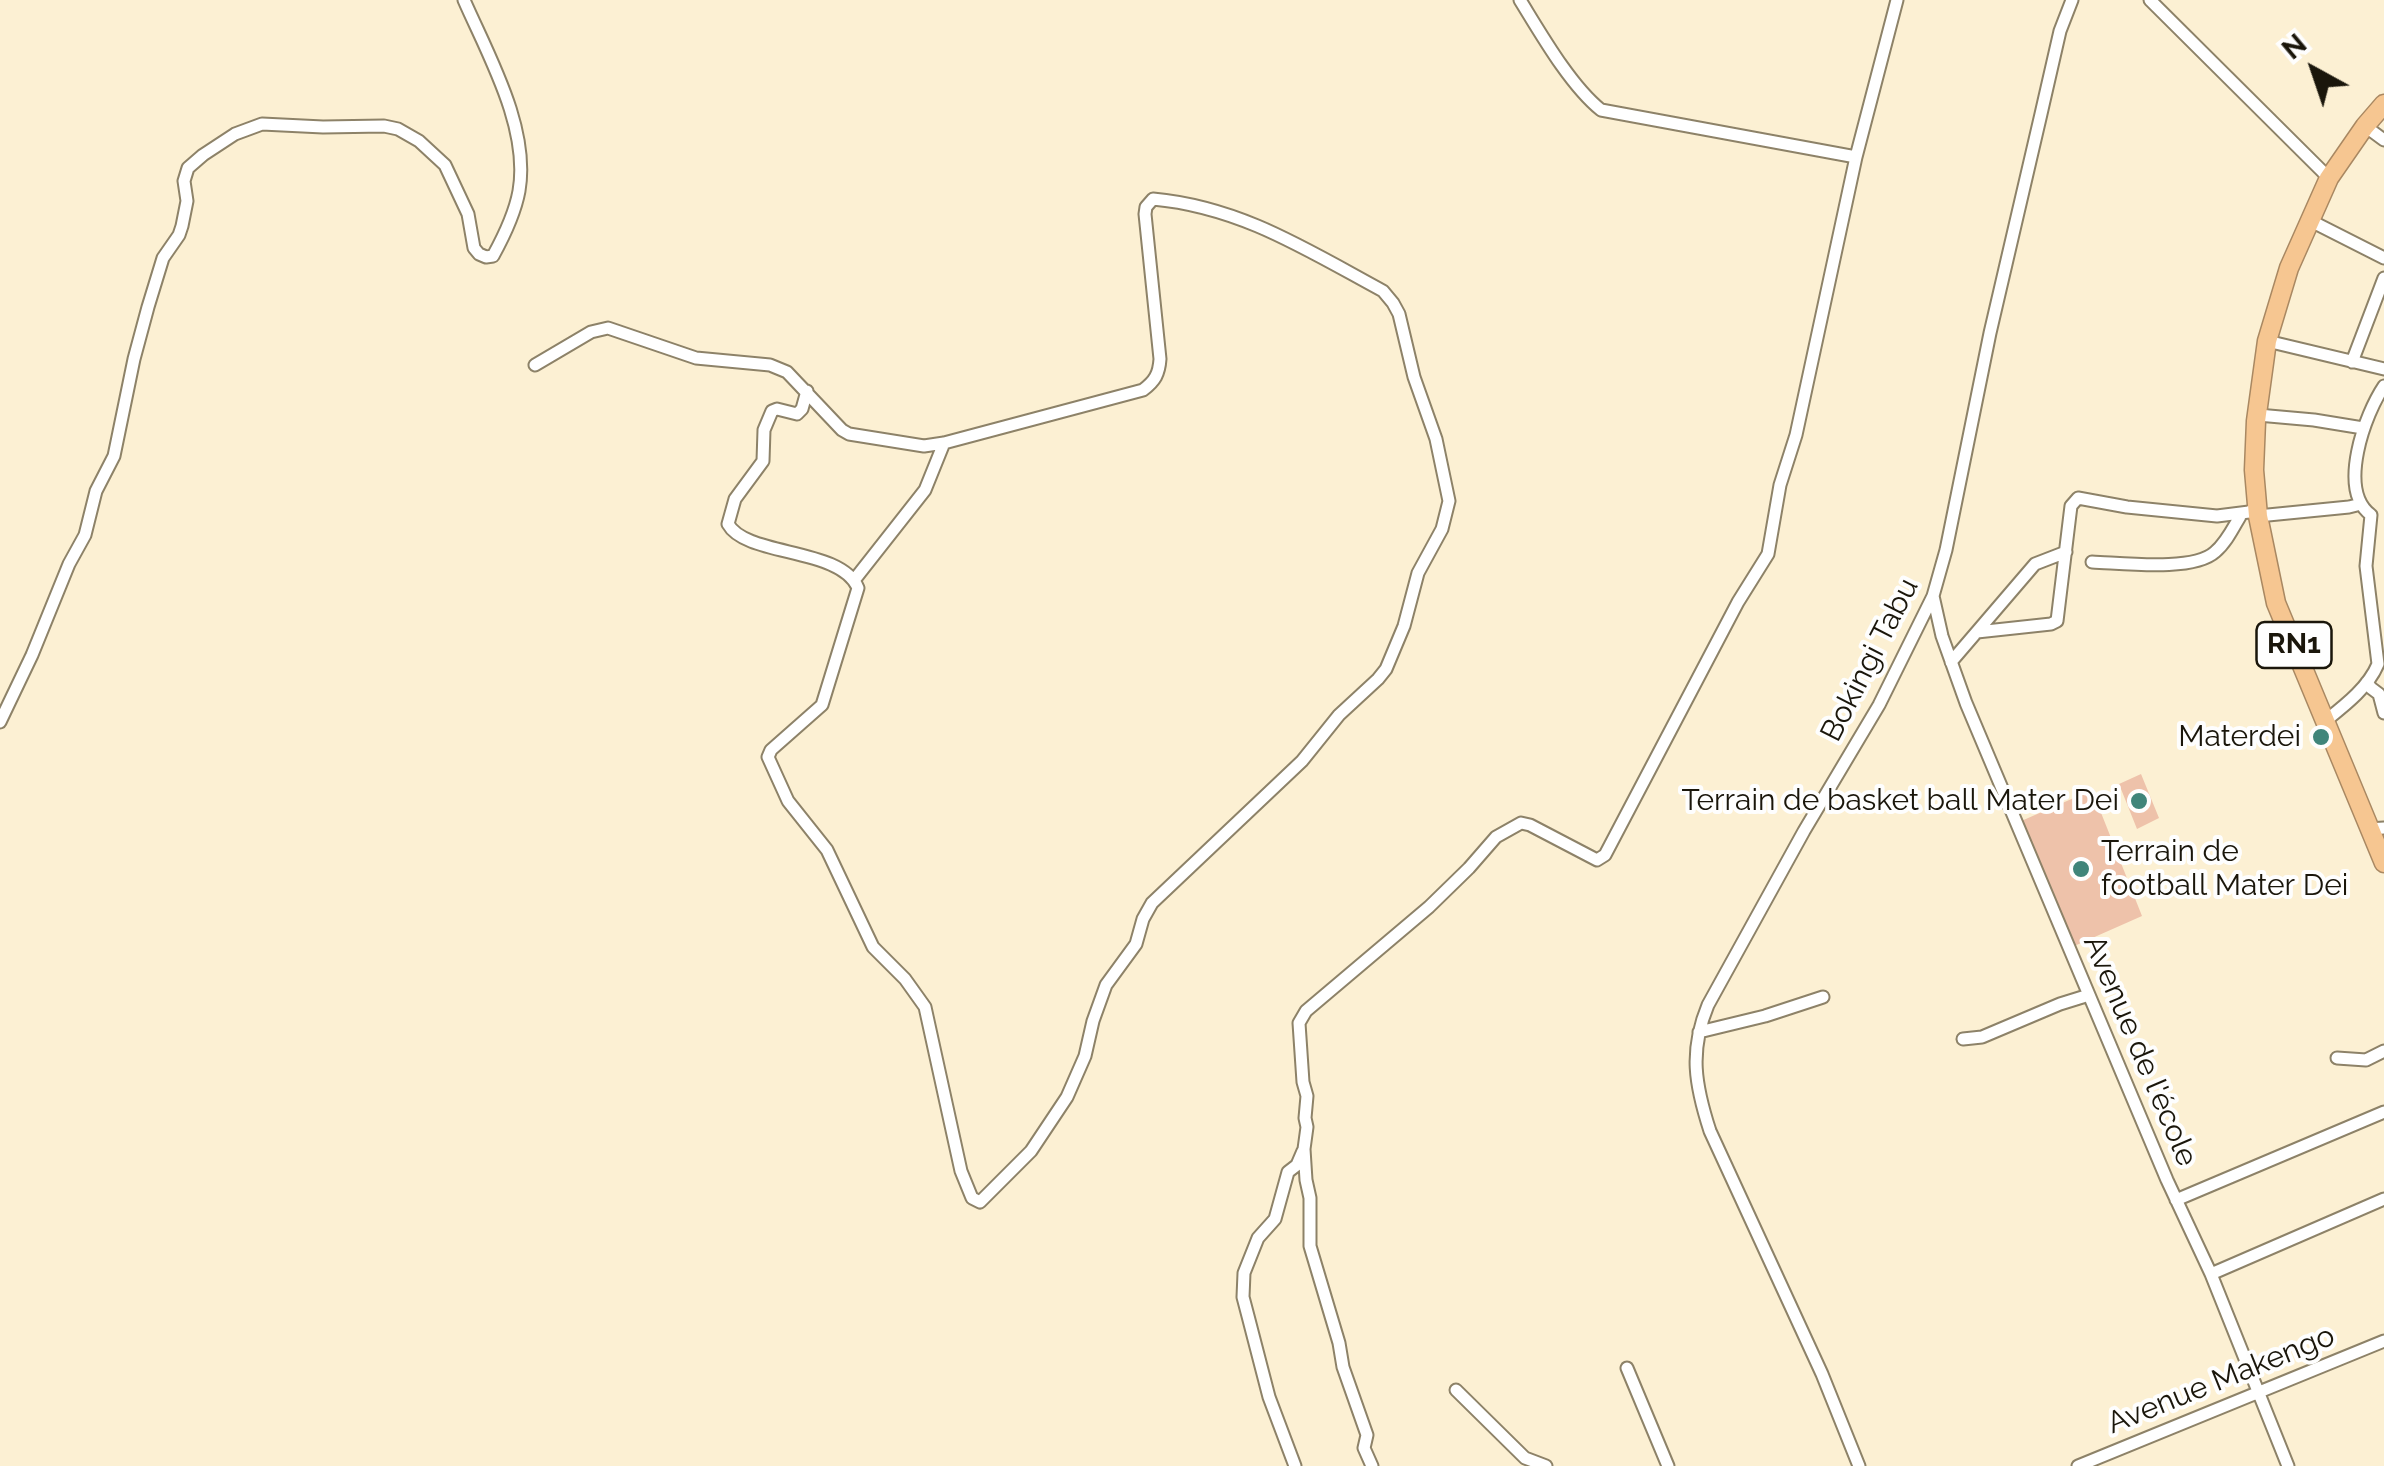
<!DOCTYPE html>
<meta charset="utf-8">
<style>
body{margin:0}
#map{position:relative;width:2384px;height:1466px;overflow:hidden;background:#fcf0d3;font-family:Raleway,sans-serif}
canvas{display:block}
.north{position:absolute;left:2264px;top:20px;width:100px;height:100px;-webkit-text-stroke:8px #fefefe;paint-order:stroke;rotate:320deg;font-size:28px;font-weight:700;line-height:40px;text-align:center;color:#1a160b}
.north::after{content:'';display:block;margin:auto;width:35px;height:45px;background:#1a160b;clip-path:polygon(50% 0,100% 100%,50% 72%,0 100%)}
</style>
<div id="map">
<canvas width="2384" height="1466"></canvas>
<div class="north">N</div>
</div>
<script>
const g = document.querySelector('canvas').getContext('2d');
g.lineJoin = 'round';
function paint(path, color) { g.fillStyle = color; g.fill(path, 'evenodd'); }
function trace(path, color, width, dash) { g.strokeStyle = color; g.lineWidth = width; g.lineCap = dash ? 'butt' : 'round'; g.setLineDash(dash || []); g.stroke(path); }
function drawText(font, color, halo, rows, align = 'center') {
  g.font = font + ' Raleway,sans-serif'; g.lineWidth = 8; g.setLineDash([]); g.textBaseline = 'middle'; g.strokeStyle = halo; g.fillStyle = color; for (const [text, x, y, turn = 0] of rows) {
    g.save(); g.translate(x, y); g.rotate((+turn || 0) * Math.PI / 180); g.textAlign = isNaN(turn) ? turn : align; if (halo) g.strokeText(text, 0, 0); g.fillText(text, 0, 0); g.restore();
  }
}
paint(new Path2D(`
 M2141,774l18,44 -22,11 -18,-45z
 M2092,790l50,126 -70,31 -53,-125z`), '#eec2aa');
const minor = new Path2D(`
 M1520,0c21,34 50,85 81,110l255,47
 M2150,0l179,178
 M2365,126l19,14
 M2309,220l75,38
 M2267,341l117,28
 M2352,362l32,-84
 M535,365l56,-33 17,-4 88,30 74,7 17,7 55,58 7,4 75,12 20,-3 199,-53c12,-9 16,-16 17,-31l-15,-145 1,-7 7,-8c88,8 154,51 230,92l10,12 6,11 15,63 22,62 13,62 -7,28 -24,44 -14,53 -18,43 -8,10 -39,36 -37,46 -150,142 -9,16 -7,25 -30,41 -13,36 -8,35 -18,41 -36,54 -51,51 -8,-4 -11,-27 -36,-164 -20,-28 -32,-32 -46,-97 -39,-49 -20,-44 3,-7 51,-45 36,-117c-17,-41 -112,-31 -130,-64l7,-25 28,-38 1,-31 8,-19 5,-2 20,5 5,-5 5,-18
 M2258,415l56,5 49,8
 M2258,516l91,-9 12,-3
 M2092,562c30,1 101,10 123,-10 12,-10 19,-26 27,-39
 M855,579l70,-89 19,-47
 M1933,596l9,40 24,67 201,477 44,94 77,192
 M1977,632l74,-8 6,-3 13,-107 1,-8 7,-8 49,9 90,9 32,-4 8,-5
 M1951,662l84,-98 31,-12
 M2367,682l4,6 8,6 5,19
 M0,722l32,-67 37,-91 16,-29 11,-44 18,-35 20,-97 14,-52 15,-49 16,-23 3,-9 5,-25 -3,-20 4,-13 15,-13 32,-21 27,-10 61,3 61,-1 14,3 21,12 26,24 23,49 6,34 5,6 7,3 7,-1c11,-20 22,-43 26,-65 11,-63 -31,-136 -55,-191
 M2324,722c20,-16 44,-34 54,-58l-12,-98 5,-51c-34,-25 -6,-101 13,-129
 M2369,829l15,-1
 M1699,1032l66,-16 58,-19
 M1963,1039l19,-2 78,-33 29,-9
 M2337,1058l29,2 18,-9
 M2176,1200l208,-88
 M2211,1274l173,-75
 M1627,1368l41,98
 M1456,1390l69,68 21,8
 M1295,1466l-26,-69 -21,-81 -5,-19 1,-24 14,-35 17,-19 13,-47 9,-7 6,-14
 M1372,1466l-8,-18 3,-13 -24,-68 -4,-24 -29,-97v-48l-4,-18 -2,-31 3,-22 -2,-9 2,-22 -4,-14 -4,-59 7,-12 123,-104 40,-39 27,-31 25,-14 9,2 67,35 8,-5 133,-253 30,-48 12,-69 16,-50 60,-278 41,-157
 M1859,1466l-37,-92 -112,-243c-15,-46 -21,-80 -2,-126l96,-174 75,-126 54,-109 13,-46 44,-217 51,-219 19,-83 12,-31
 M2078,1466l306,-125`);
const highway = new Path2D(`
 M2384,104l-19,22 -36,52 -40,90 -22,73 -11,80 -2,49 4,46 18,87 108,260`);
trace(minor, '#8d8268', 15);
trace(highway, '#a98862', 21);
trace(minor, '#fff', 11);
trace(highway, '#f6c691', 18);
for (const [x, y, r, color] of [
 [2321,737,10,"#40857a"],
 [2139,801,10,"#40857a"],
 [2081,869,10,"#40857a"]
]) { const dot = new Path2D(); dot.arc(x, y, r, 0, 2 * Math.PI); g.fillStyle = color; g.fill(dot); trace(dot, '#fefefe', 4); }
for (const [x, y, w] of [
 [2294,645,75]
]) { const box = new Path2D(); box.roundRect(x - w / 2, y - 23, w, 46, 8); g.fillStyle = '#fefefe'; g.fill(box); trace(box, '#1a160b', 2.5); }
drawText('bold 28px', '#1a160b', null, [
 ["RN1",2294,645]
]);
drawText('30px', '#1a160b', '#fefefe', [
 ["Bokingi Tabu",1870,660,-63],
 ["Avenue de l'école",2140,1051,67],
 ["Avenue Makengo",2221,1380,-22]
]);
drawText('30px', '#1a160b', '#fefefe', [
 ["Materdei",2301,737],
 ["Terrain de basket ball Mater Dei",2119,801],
 ["Terrain de",2101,852,"left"],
 ["football Mater Dei",2101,886,"left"]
], 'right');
</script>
